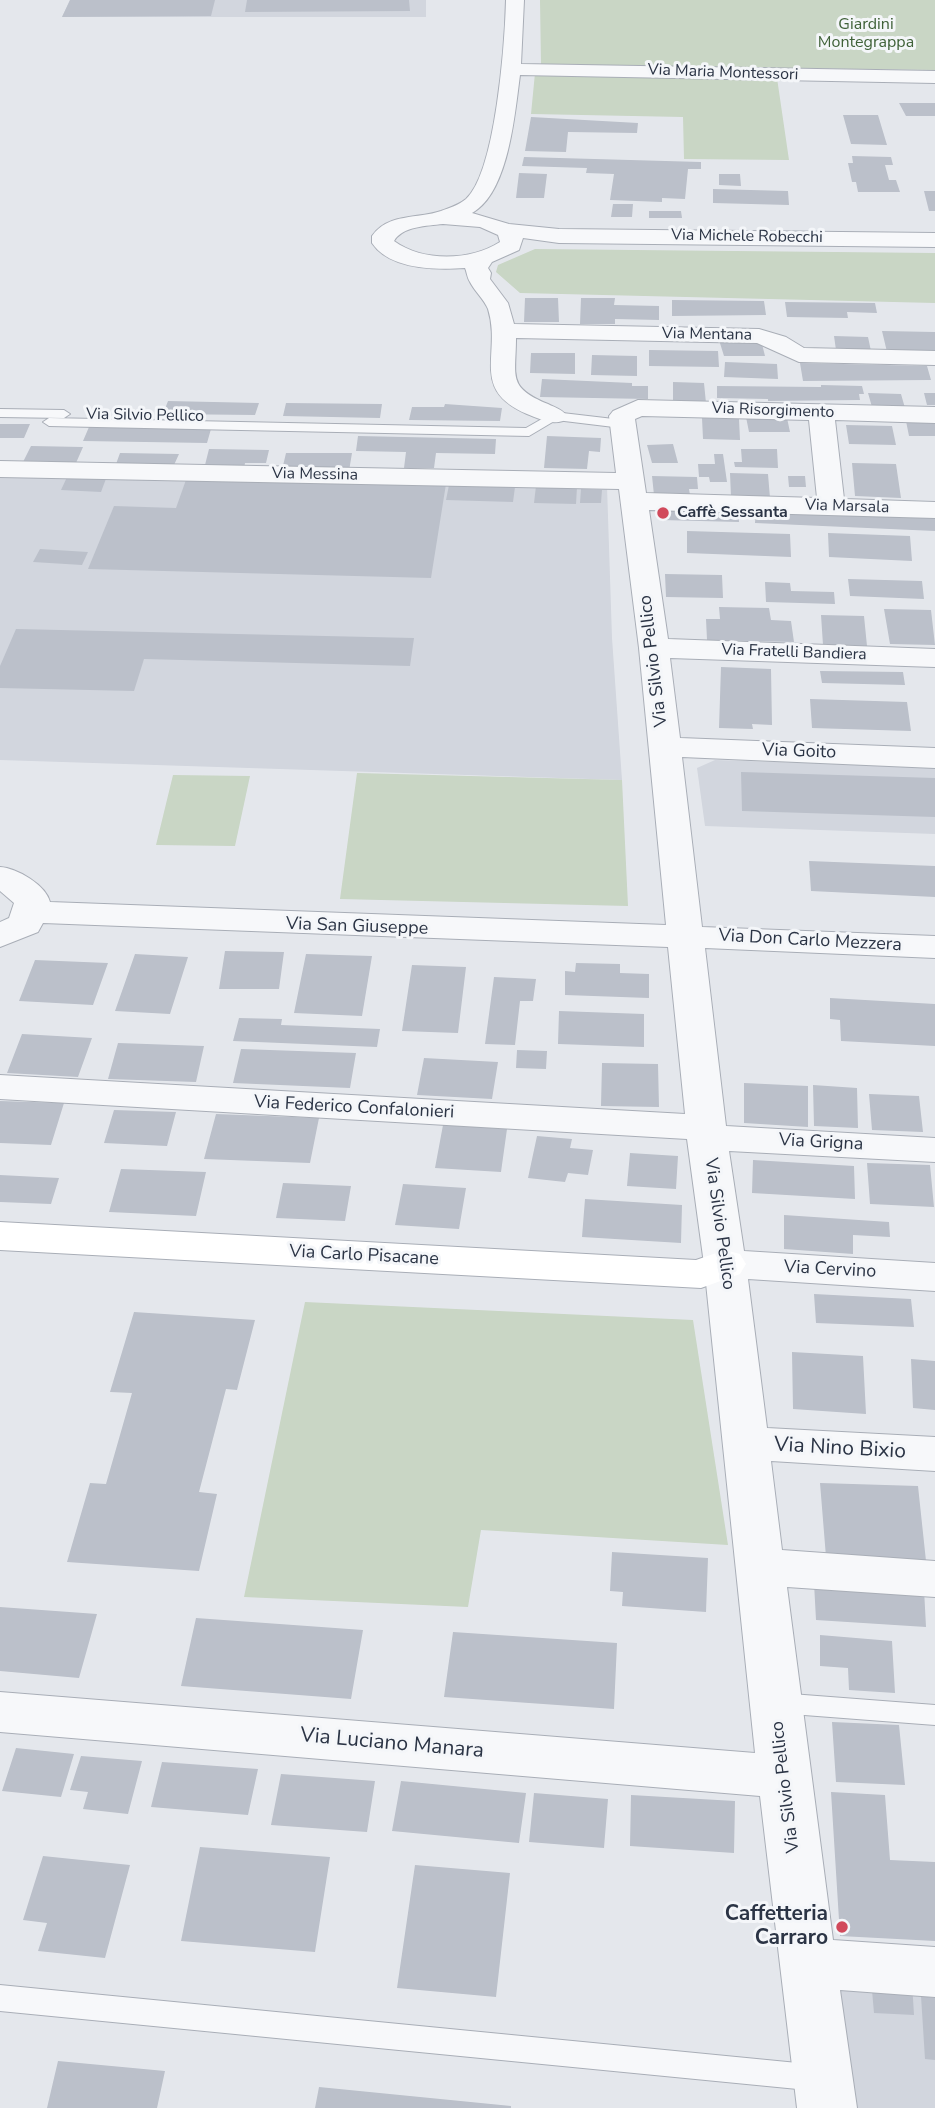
<!DOCTYPE html>
<meta charset="utf-8">
<style>
body{margin:0}
canvas{display:block;background:#e4e7ec}
</style>
<canvas width="935" height="2108"></canvas>
<script>
const g = document.querySelector('canvas').getContext('2d');
g.lineJoin = 'round';
function paint(path, color) { g.fillStyle = color; g.fill(path, 'evenodd'); }
function trace(path, color, width, dash) { g.strokeStyle = color; g.lineWidth = width; g.lineCap = dash ? 'butt' : 'round'; g.setLineDash(dash || []); g.stroke(path); }
function drawText(font, color, halo, rows, align = 'center') {
  g.font = font + ' "Nunito Sans",sans-serif'; g.lineWidth = 6; g.setLineDash([]); g.textBaseline = 'middle'; g.strokeStyle = halo; g.fillStyle = color; for (const [text, x, y, turn = 0] of rows) {
    g.save(); g.translate(x, y); g.rotate((+turn || 0) * Math.PI / 180); g.textAlign = isNaN(turn) ? turn : align; if (halo) g.strokeText(text, 0, 0); g.fillText(text, 0, 0); g.restore();
  }
}
paint(new Path2D(`
 M70,0h356v17h-364z
 M0,473l607,13 5,152 10,142 -622,-20z
 M715,760l220,7v67l-230,-8 -8,-58z
 M839,1988l96,10v110h-80z`), '#d2d6de');
paint(new Path2D(`
 M540,0h395v70l-394,-5z
 M535,73l242,5 12,82 -105,-1 -1,-42 -152,-3z
 M535,249l400,4v50l-415,-10 -24,-21 2,-7z
 M357,773l265,7 6,126 -288,-7z
 M173,775l77,1 -15,70 -79,-1z
 M305,1302l388,18 35,225 -247,-15 -13,77 -224,-10z`), '#c9d6c5');
paint(new Path2D(`
 M70,0h145l-4,16 -149,1z
 M247,0h162l1,11 -165,1z
 M899,103h36v13h-29z
 M843,115h35l9,30 -36,-1z
 M531,117l107,6 -1,10 -69,-1 -2,20 -41,-1z
 M852,156l39,1 2,8h-8l4,15h7l4,12h-42l-2,-10h-4l-4,-19h5z
 M524,157l177,5v7h-13l-3,30 -23,-1v4l-52,-2 4,-26 -28,-1 1,-5 -65,-2z
 M519,173l28,1 -3,24h-28z
 M719,174h21l1,12 -22,-1z
 M713,189l75,2 1,14 -76,-2z
 M924,191h11v20h-6z
 M613,204h20l-1,13h-21z
 M649,211h32l1,7h-33z
 M525,298h33l1,24h-35z
 M581,298h34l-1,7 45,1v14l-44,-1v5h-35z
 M672,300l92,1 2,14 -94,1z
 M785,302l90,1 2,10 -30,-1 1,6 -61,-1z
 M882,331l53,1v20h-48z
 M834,336l34,1 3,14 -35,-1z
 M719,340h42l4,16h-41z
 M649,350l69,1 1,16 -70,-1z
 M531,353h44v21l-45,-1z
 M592,355l45,1v20l-46,-1z
 M725,362l52,2 1,15 -54,-2z
 M800,363l127,3 4,14 -128,1z
 M542,379l90,4v3h16v13l-108,-2z
 M673,382l31,1 2,20 -33,-1z
 M821,385l41,1 2,8h-5l1,6 -92,1v-2l-51,-1v-12l104,1z
 M868,393l33,1 4,14 -33,-1z
 M924,393h11v12h-8z
 M168,401l91,2 -4,12 -92,-1z
 M286,403l96,1 -2,14 -97,-2z
 M445,404l57,4 -2,13 -91,-1 3,-13h32z
 M746,417l41,1 3,14h-41z
 M702,418l37,1 1,21 -37,-1z
 M906,421h29v15h-26z
 M0,424h30l-6,14h-24z
 M846,425l46,1 4,19 -47,-1z
 M89,427l122,2 -4,14 -124,-2z
 M358,436l138,3 -1,15 -59,-1 -2,15h-30l2,-16 -50,-1z
 M547,436l54,2 -1,14 -11,-1 -2,18 -43,-1z
 M673,444l5,19h-26l-5,-18z
 M31,446l52,1 -7,16 -53,-1z
 M209,449l60,1 -3,13h-21l-1,6h-40z
 M741,449h36l1,19 -43,-1 -1,-5h8z
 M120,453l59,1 -5,11 -58,-1z
 M286,453h66l-3,18 -67,-1z
 M714,454h9l4,28h-17l-1,-5h-10l-1,-13h17z
 M852,463l44,1 5,34 -46,-2z
 M730,473l38,1 2,24 -39,-1z
 M68,475l39,1 -6,16 -40,-2z
 M652,476l45,1 1,12h-9l1,6h-36z
 M788,476h17l1,11h-17z
 M187,477l259,7 -15,94 -343,-9 26,-63 62,2z
 M449,485l66,2 -2,15 -67,-2z
 M536,486l41,1 -1,17 -42,-1z
 M581,489l21,1 -1,13h-21z
 M660,506l78,2 1,14 -78,-2z
 M756,508l179,8v15l-180,-8z
 M687,531l103,3 1,23 -104,-4z
 M828,533l82,3 2,25 -83,-4z
 M40,549l48,3 -6,13 -49,-3z
 M665,574l57,1 1,23 -57,-1z
 M848,579l74,2 2,18 -74,-3z
 M765,582l25,1 1,8 43,1 1,12 -69,-2z
 M719,607l50,1 2,12 20,1 3,21 -87,-2 -1,-21h14z
 M884,609l47,1 4,35 -45,-1z
 M821,615l43,1 3,30 -44,-1z
 M16,629l398,9 -4,28 -266,-7 -10,32 -134,-3v-22z
 M721,667l50,2 1,56 -20,-1 1,5 -34,-1z
 M820,671l83,1 2,13 -83,-2z
 M810,699l97,3 4,29 -99,-3z
 M741,772l194,6v39l-193,-6z
 M809,861l126,5v31l-124,-6z
 M225,951l59,1 -5,37h-60z
 M135,954l53,3 -18,57 -55,-3z
 M306,954l66,2 -10,60 -68,-3z
 M35,960l73,3 -15,42 -74,-4z
 M576,963l44,1v9l29,1v24l-84,-3v-24l10,1z
 M412,965l54,2 -8,66 -56,-2z
 M494,977l42,2 -3,22h-13l-5,44 -30,-1z
 M830,998l105,6v42l-94,-5 -1,-21 -10,-1z
 M559,1011l85,3v33l-86,-3z
 M239,1018l43,1 -1,6 99,4 -3,18 -144,-6z
 M22,1034l70,4 -14,39 -71,-4z
 M118,1043l86,3 -8,36 -88,-3z
 M241,1049l115,4 -6,35 -117,-5z
 M517,1050l30,1 -1,18 -30,-1z
 M424,1058l74,4 -6,37 -75,-4z
 M602,1063l56,1 1,43 -58,-1z
 M744,1083l64,3v41l-64,-4z
 M813,1085l44,3 1,40 -44,-2z
 M869,1094l50,2 4,36 -51,-2z
 M0,1101l64,2 -13,42 -51,-2z
 M114,1110l62,2 -9,34 -63,-3z
 M216,1114l103,4 -9,45 -106,-4z
 M443,1125l64,4 -6,43 -66,-4z
 M537,1136l35,3 -2,9 23,2 -5,25 -20,-2 -3,9 -37,-4z
 M630,1153l48,3 -2,33 -49,-3z
 M753,1160l101,6 1,33 -103,-6z
 M867,1163l63,2 4,42 -64,-3z
 M121,1169l85,3 -10,44 -87,-4z
 M0,1175l59,3 -8,26 -51,-2z
 M283,1183l68,3 -6,35 -69,-3z
 M403,1184l63,4 -7,41 -64,-4z
 M585,1199l97,6 -1,38 -99,-6z
 M784,1215l105,7 1,15 -37,-2v19l-69,-5z
 M814,1294l97,5 3,28 -98,-4z
 M134,1312l121,8 -18,70 -11,-1 -27,103 18,2 -18,77 -132,-9 23,-79 16,1 26,-91 -22,-1z
 M792,1352l71,4 3,58 -73,-5z
 M911,1359l24,2v49l-22,-2z
 M820,1483l98,3 8,75 -100,-4z
 M612,1552l96,6 -2,54 -84,-6 1,-14 -13,-1z
 M814,1583l110,6 2,38 -110,-7z
 M0,1607l97,7 -18,64 -79,-7z
 M196,1618l167,12 -12,69 -170,-13z
 M453,1632l164,11 -3,66 -170,-12z
 M820,1635l72,6 3,52 -46,-3 -1,-22 -28,-2z
 M832,1722l67,3 6,60 -69,-3z
 M16,1748l58,6 -13,43 -59,-6z
 M81,1756l61,5 -14,53 -45,-5 5,-17 -18,-2z
 M162,1762l96,7 -10,46 -97,-8z
 M281,1774l94,7 -8,51 -96,-7z
 M401,1781l125,12 -7,50 -127,-12z
 M831,1792l54,3 5,65 45,2v79l-95,-5z
 M534,1793l74,6 -4,49 -75,-6z
 M631,1795l104,6 -1,52 -104,-7z
 M200,1847l130,10 -15,95 -134,-11z
 M43,1856l87,9 -25,93 -67,-7 9,-28 -24,-3z
 M415,1865l95,8 -14,124 -99,-9z
 M871,1979l41,3 2,33 -40,-2z
 M921,1996l14,2v62l-10,-1z
 M58,2061l107,10 -8,37h-110z
 M319,2087l192,19v2h-196z`), '#bbc0ca');
const lane = new Path2D(`
 M0,409l64,1 6,4 -6,4 -64,-1z
 M554,412l68,8 6,4 -6,4 -66,-8 -27,16 -480,-10 -6,-4 6,-4 477,10z
 M778,1693l157,12v20l-157,-12 -9,-3 -4,-7 4,-7z
 M0,1985l818,80 10,4 5,9 -5,9 -10,4 -818,-80z`);
const street = new Path2D(`
 M506,0h18l-3,64 414,7v12l-415,-8c-5,37 -11,118 -48,138l37,11 50,5 376,4v14l-376,-4 -36,-5 -4,12 -27,12 -4,6 3,5 -1,6 18,24 6,21 245,5 27,8 18,11 131,3v14l-136,-3 -42,-19 -241,-5c0,39 -9,49 32,66 8,4 14,5 19,12l-4,5c-13,4 -23,-2 -36,-7 -58,-25 -25,-60 -39,-105 -4,-10 -13,-17 -18,-27 -3,-5 -3,-9 -5,-14 -29,2 -75,2 -93,-25v-7c16,-23 46,-17 69,-25 8,-3 18,-6 25,-12 30,-27 39,-158 40,-199zM443,224l37,3 18,8 2,7c-30,19 -77,20 -106,-1 9,-15 33,-15 49,-17z
 M638,400l297,7v16l-100,-3 9,79 91,3v16l-286,-8 19,129 267,10v18l-265,-9 10,80 255,10v20l-253,-11 20,170 233,9v22l-230,-10 21,178 209,12v24l-206,-11 15,100 191,12v28l-187,-12 19,149 168,9v34l-164,-10 11,89 153,11v36l-148,-10 46,353 102,7v50l-95,-7 17,118h-60l-37,-312 -760,-64v-40l755,61 -51,-489 -17,-125 -687,-40v-24l685,39 -17,-167 -625,-24 -5,9 -38,15v-25l9,-4 5,-15 -14,-12v-24c17,1 46,18 50,35l616,23 -27,-277 -20,-159 -619,-12v-16l616,12 -7,-57 4,-5zM642,416l167,4 8,78 -171,-5 -11,-74z`);
const secondary = new Path2D(`
 M0,1222l696,38 29,-10 15,4 6,10 -6,10 -39,14 -701,-38z`);
trace(lane, '#a9aeb7', 2);
trace(street, '#a9aeb7', 2);
trace(secondary, '#a9aeb7', 2);
paint(lane, '#f7f8fa');
paint(street, '#f7f8fa');
paint(secondary, '#fff');
for (const [x, y, r, color] of [
 [663,513,7,"#d1495b"],
 [842,1927,7,"#d1495b"]
]) { const dot = new Path2D(); dot.arc(x, y, r, 0, 2 * Math.PI); g.fillStyle = color; g.fill(dot); trace(dot, '#f4f6f9', 2.5); }
drawText('16px', '#3f6138', '#f4f6f9', [
 ["Giardini",866,25],
 ["Montegrappa",866,43]
]);
drawText('16px', '#2b3445', '#f4f6f9', [
 ["Via Maria Montessori",723,73,2],
 ["Via Michele Robecchi",747,237,1],
 ["Via Mentana",707,335,1],
 ["Via Risorgimento",773,411,2],
 ["Via Silvio Pellico",145,416,1],
 ["Via Messina",315,475,1],
 ["Via Marsala",847,507,2],
 ["Via Fratelli Bandiera",794,653,2]
]);
drawText('bold 16px', '#2b3445', '#f4f6f9', [
 ["Caffè Sessanta",677,513]
], 'left');
drawText('18px', '#2b3445', '#f4f6f9', [
 ["Via Silvio Pellico",654,661,-97],
 ["Via Goito",799,752,2],
 ["Via San Giuseppe",357,927,2],
 ["Via Don Carlo Mezzera",810,941,3],
 ["Via Federico Confalonieri",354,1108,3],
 ["Via Grigna",821,1143,3],
 ["Via Silvio Pellico",719,1224,82],
 ["Via Carlo Pisacane",364,1256,3],
 ["Via Cervino",830,1270,3],
 ["Via Silvio Pellico",786,1787,-97]
]);
drawText('21px', '#2b3445', '#f4f6f9', [
 ["Via Nino Bixio",840,1449,3],
 ["Via Luciano Manara",392,1744,5]
]);
drawText('bold 21px', '#2b3445', '#f4f6f9', [
 ["Caffetteria",828,1915],
 ["Carraro",828,1939]
], 'right');
</script>
